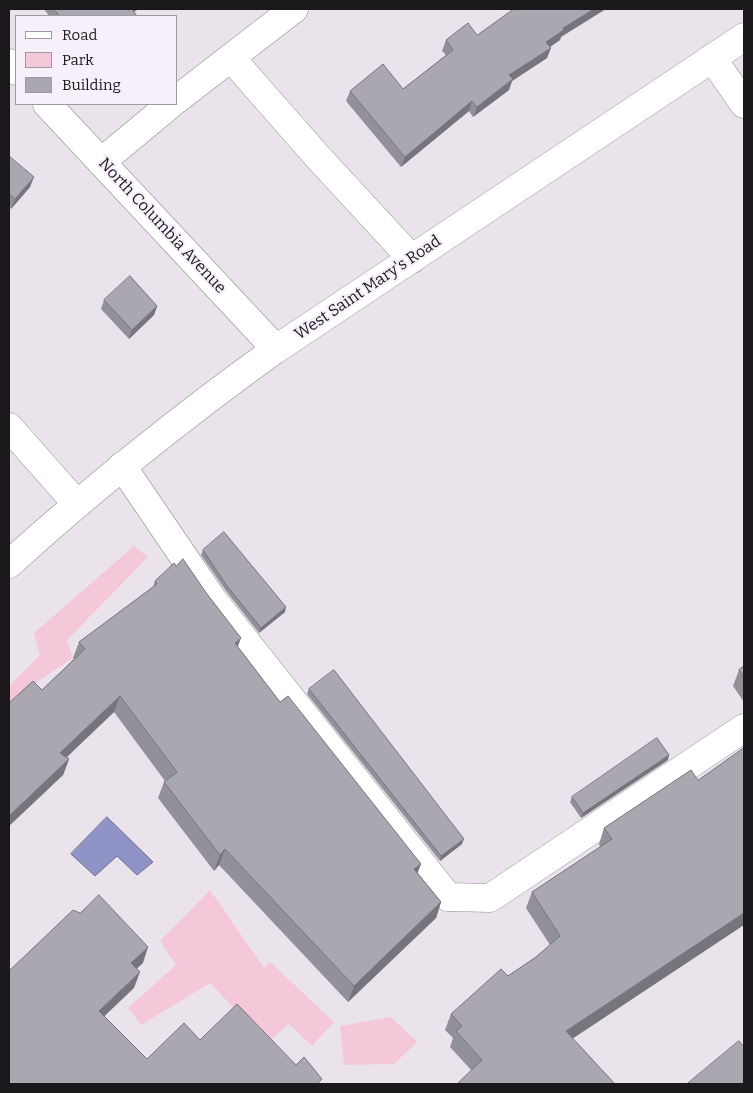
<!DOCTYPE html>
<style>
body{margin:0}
#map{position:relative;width:753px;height:1093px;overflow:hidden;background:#eae3ec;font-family:Bitter,serif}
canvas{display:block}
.frame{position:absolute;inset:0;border:10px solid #1a181b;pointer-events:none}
.legend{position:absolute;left:15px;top:15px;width:162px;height:90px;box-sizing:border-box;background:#f7f0fa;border:1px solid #9f9aa1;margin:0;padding:6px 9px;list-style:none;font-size:15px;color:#1a181b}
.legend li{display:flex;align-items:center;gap:10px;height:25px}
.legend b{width:25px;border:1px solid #9f9aa1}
</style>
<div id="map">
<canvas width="753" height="1093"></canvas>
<div class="frame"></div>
<ul class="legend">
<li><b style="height:6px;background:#fff"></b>Road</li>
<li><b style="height:14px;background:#f5c8d9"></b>Park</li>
<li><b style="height:14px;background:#aaa7b1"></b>Building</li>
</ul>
</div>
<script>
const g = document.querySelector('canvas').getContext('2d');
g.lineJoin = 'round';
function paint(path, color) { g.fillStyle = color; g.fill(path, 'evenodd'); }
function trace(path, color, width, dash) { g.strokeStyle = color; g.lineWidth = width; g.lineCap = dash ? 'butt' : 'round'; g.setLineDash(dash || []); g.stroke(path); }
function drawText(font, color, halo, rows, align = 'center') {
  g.font = font + ' Bitter,serif'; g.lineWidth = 4.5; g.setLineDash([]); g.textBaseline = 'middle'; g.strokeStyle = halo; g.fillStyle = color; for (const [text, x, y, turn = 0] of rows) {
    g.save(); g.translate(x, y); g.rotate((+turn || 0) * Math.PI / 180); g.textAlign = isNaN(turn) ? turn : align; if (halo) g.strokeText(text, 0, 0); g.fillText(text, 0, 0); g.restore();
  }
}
paint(new Path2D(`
 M134,546l14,11 -81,83 6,18 -36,24 -10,15 -18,17v-28l31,-31 -6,-22z
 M210,890l54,78 6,-6 64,60 -22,24 -23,-22 -22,19 -57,-60 -69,42 -13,-17 48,-43 -16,-24z
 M391,1017l26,25 -23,22 -50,1 -4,-39z`), '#f5c8d9');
const water = new Path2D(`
 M107,817l46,45 -16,13 -20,-19 -22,20 -24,-22z`);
paint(water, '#8f93c5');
trace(water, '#6c6e92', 1);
const minor = new Path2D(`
 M231,58l86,98 95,103
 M712,58l32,46
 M9,63l7,8
 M176,100l118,-91
 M47,104l229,245
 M101,162l70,-58
 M9,427l67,76
 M122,466l91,134 235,297 42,1 254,-170`);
const major = new Path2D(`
 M9,564c85,-77 174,-148 267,-215l468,-312`);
trace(minor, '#918a93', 29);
trace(major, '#918a93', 29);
trace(minor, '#fff', 28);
trace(major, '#fff', 28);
paint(new Path2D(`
 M44,9h94l-4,3 3,4h-88z
 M477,35l84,2 -1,3 -10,7 -3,11 -35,23 -3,9 -36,27 -4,-6 -68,56 -55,-66 4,-10 53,-2 43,-34 -4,-4 4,-11z
 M9,156l21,31 -19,22 -2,-3z
 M104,300l53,6 -3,9 -25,24 -28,-30z
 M203,550l82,62 -26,21 -33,-42 -25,-36z
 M155,581l83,66 42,55 141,162 -4,8 24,30 -5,16 -88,84 -129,-137 -5,6 -56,-73 6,-16 1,-1 -51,-69 -47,45 2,2 -6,16 -54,51v-123l33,-13 32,-31 -1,-1 6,-16 74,-55z
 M744,666v36l-11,-16 6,-16z
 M309,689l153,155 -22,17 -133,-167z
 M668,760l-87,58 -11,-16 2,-5z
 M604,828l140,97 -273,145 -21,-23 3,-9 -8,-8 6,-16 85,-57 14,-12 -24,-37 6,-16 68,-45 -1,-3z`), '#929098');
paint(new Path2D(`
 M130,9h8l-10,7z
 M594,9h12l-45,28 -1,3 -18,12 4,-10 17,-14z
 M551,48l-4,10 -35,23 -3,9 -36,27 4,-10 32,-32z
 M472,101l-3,10 -68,56 4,-10z
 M34,177l-4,10 -19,22 4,-10z
 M157,306l-3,9 -25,24 3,-9z
 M286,607l-1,5 -26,21 2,-5z
 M241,638l-6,16v-11z
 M120,696l-6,16 -60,57 6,-16z
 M669,755l-1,5 -87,58 2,-5z
 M69,759l-6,16 -54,51v-10z
 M464,839l-2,5 -22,17 1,-5z
 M225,849l-6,16 -5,6 6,-16z
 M421,864l-6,16 -1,-11z
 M441,902l-5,16 -88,84 6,-16z
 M744,913v12l-184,122 6,-16z
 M148,947l-5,16 -17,16 5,-16z
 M140,972l-6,16 -41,39 6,-16z`), '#77757c');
const building = new Path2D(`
 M54,9h78l5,7h-77z
 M514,9h80l-31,19 1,2 -18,12 5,6 -42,27 4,4 -36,28 -5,-6 -67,56 -55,-66 33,-27 20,25 50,-39 -7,-10 22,-17 9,12z
 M9,156l25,21 -19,22 -6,-5z
 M130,276l27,30 -25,24 -28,-30z
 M224,532l62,75 -25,21 -34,-42 -24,-36z
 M183,559l24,35 34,44 -6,5 45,59 8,-6 133,168 -7,5 27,33 -87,84 -129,-137 -5,6 -56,-73 13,-10 -57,-76 -60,57 9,6 -60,57v-113l24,-22 9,9 43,-41 -6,-7 78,-58 -2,-3 19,-18 2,3z
 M744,666v11l-5,-7z
 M334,670l130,169 -23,17 -132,-167z
 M657,738l12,17 -86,58 -11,-16z
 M744,748v165l-178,118 49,53h-158l25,-24 -26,-29 6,-5 -11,-12 50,-45 7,7 28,-19 24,-21 -28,-44 80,-53 -8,-11 87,-58 7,10z
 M99,895l49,52 -17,16 9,9 -41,39 48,48 37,-36 16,17 37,-36 59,61 8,-8 18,22 -5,5h-308v-113l64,-61 7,3z
 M739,1041l5,6v37h-57z`);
paint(building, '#aaa7b1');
trace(building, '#77757c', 1);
drawText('16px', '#1a181b', '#f7f0fa', [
 ["North Columbia Avenue",162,226,47],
 ["West Saint Mary's Road",368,288,-34]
]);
</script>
